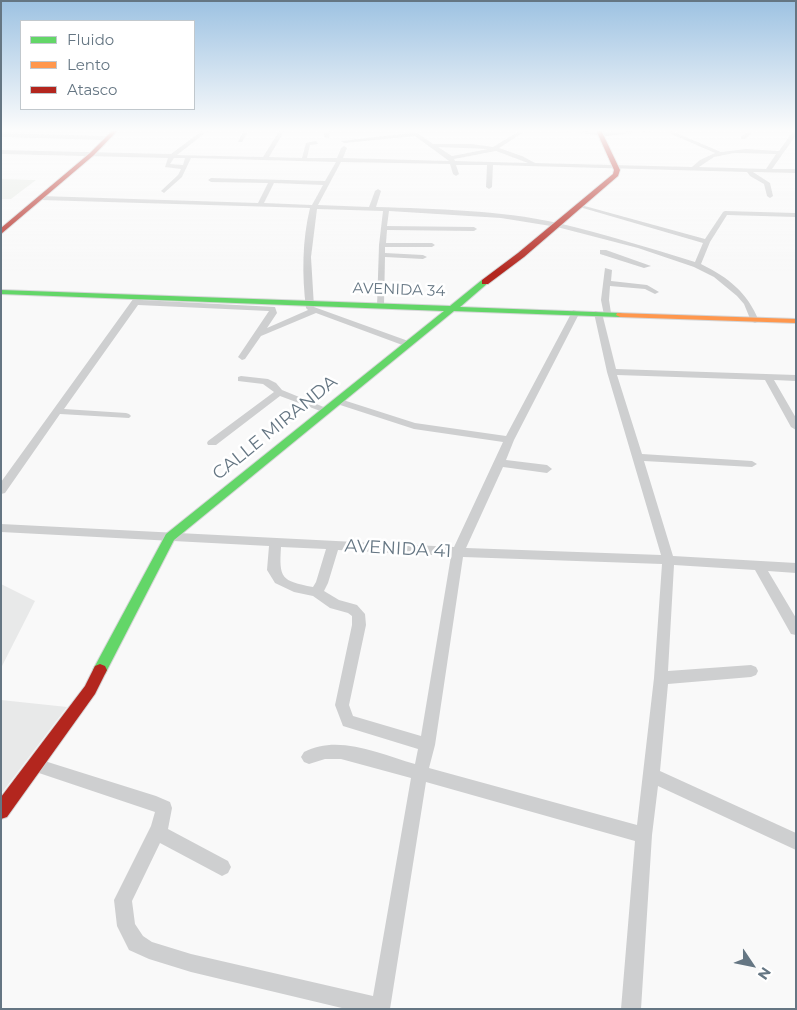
<!DOCTYPE html>
<style>
body{margin:0}
#map{position:relative;width:797px;height:1010px;overflow:hidden;background:#f9f9f9;font-family:Montserrat,sans-serif}
canvas{display:block}
.frame{position:absolute;inset:0;border:2px solid #657683;pointer-events:none}
.legend{position:absolute;left:20px;top:20px;width:175px;height:90px;box-sizing:border-box;background:#fff;border:1px solid #c1c8cd;margin:0;padding:6px 9px;list-style:none;font-size:15px;color:#657683}
.legend li{display:flex;align-items:center;gap:10px;height:25px}
.legend b{width:25px;border:1px solid #c1c8cd}
.north{position:absolute;left:727px;top:940px;width:50px;height:50px;-webkit-text-stroke:4px #fff;paint-order:stroke;rotate:124deg;font-size:14px;font-weight:700;line-height:20px;text-align:center;color:#657683}
.north::after{content:'';display:block;margin:auto;width:18px;height:22px;background:#657683;clip-path:polygon(50% 0,100% 100%,50% 72%,0 100%)}
</style>
<div id="map">
<canvas width="797" height="1010"></canvas>
<div class="frame"></div>
<ul class="legend">
<li><b style="height:6px;background:#63d668"></b>Fluido</li>
<li><b style="height:6px;background:#ff974d"></b>Lento</li>
<li><b style="height:6px;background:#b3261e"></b>Atasco</li>
</ul>
<div class="north">N</div>
</div>
<script>
const g = document.querySelector('canvas').getContext('2d');
g.lineJoin = 'round';
function paint(path, color) { g.fillStyle = color; g.fill(path, 'evenodd'); }
function trace(path, color, width, dash) { g.strokeStyle = color; g.lineWidth = width; g.lineCap = dash ? 'butt' : 'round'; g.setLineDash(dash || []); g.stroke(path); }
function drawText(font, color, halo, rows, align = 'center') {
  g.font = font + ' Montserrat,sans-serif'; g.lineWidth = 5; g.setLineDash([]); g.textBaseline = 'middle'; g.strokeStyle = halo; g.fillStyle = color; for (const [text, x, y, turn = 0] of rows) {
    g.save(); g.translate(x, y); g.rotate((+turn || 0) * Math.PI / 180); g.textAlign = isNaN(turn) ? turn : align; if (halo) g.strokeText(text, 0, 0); g.fillText(text, 0, 0); g.restore();
  }
}
paint(new Path2D(`
 M1,584l34,17 -34,67z
 M1,700l66,7 -66,87z`), '#e8e9e9');
paint(new Path2D(`
 M1,179l35,1 -25,19h-10z`), '#e8ebe6');
const fast = new Path2D(`
 M482,280l7,2 -29,25 160,6 4,2 -4,2 -166,-6 -280,229 -69,134 -5,2 -5,-2 -2,-4 2,-4 71,-132 278,-223 -443,-17v-4l449,16z`);
const slow = new Path2D(`
 M617,313l179,6v4l-176,-6 -4,-2z`);
const jam = new Path2D(`
 M113,130h5l-24,25 -93,79v-6l89,-75z
 M596,130h5l19,40 -2,6 -94,81 -36,27h-6v-4l36,-27 95,-79 1,-4z
 M100,664l5,2 2,4 -12,24 -88,123 -6,2v-22l84,-111 10,-20z`);
trace(fast, '#d5d6d7', 2);
trace(slow, '#d5d6d7', 2);
trace(jam, '#d5d6d7', 2);
paint(new Path2D(`
 M203,130h6l-32,25 86,2 17,-27h5l-16,27 33,1 4,-15 10,-2 2,3 -8,1 -3,13h30l4,-10 3,-2 3,2 -4,10 106,3 -34,-25 -71,7 -3,-2 70,-8 -2,-3h4l20,14h39l21,3 28,-17h6l-28,18 23,8 13,7 157,4 8,-7 15,-7 -53,-23h7l52,22 25,-3 33,2 15,-21h2v5l-24,34h24v4l-43,-1 17,11 3,13 -3,2 -3,-2 -3,-12 -14,-8 -3,-4 -254,-7 -1,22 -3,2 -3,-2 1,-22h-31l3,9 -3,2 -3,-2 -3,-10 -109,-2 -23,43 51,2 6,-16 3,-2 3,2 -5,16c60,2 123,3 182,16 46,11 92,25 137,39l8,-19 -127,-37 5,-1 124,34 18,-27 2,-1 71,2v4l-69,-2 -17,27 -9,22c28,14 46,28 58,57l-4,2 -4,-2 -7,-17 -7,-8 -23,-19 -20,-10 -56,-19 -81,-21 -56,-9 -112,-7 -2,15 87,1 3,2 -3,2 -87,-1 -1,13h46l3,2 -3,2h-47v6l38,2 4,2 -4,2 -38,-2 -1,48 -7,2 2,-62 4,-34 -66,-2 -6,48 3,50 97,35v4h-6l-89,-33 -55,23 -16,23 -3,1 -4,-3 31,-46 -131,-6 -74,104 62,4 3,1 2,2 -2,2 -69,-4 -55,79 -4,1v-12l135,-187h6l1,2 -2,3 134,7 2,6 -10,15 41,-18 -2,-2c-4,-32 -4,-68 4,-100l-269,-8 -3,-2 3,-2 217,7 10,-20 -57,-1 -3,-2 3,-2 114,3 11,-19 -145,-4 -9,19 -18,16 -3,-2 1,-1 16,-15 3,-6 -16,-2 3,-9 -167,-4v-4l170,4zM438,147l50,2 -36,7zM496,151l32,12 -73,-2 -1,-2zM734,153l42,1 -10,15 -67,-2 15,-10zM174,158h11l-2,7 -13,-1zM274,183l49,2 -11,20 -48,-2z
 M244,130h5l-7,12h-4z
 M324,130h6l-1,8 -5,-1z
 M551,130l57,2 51,-2 -51,6z
 M749,130h6l-10,9h-4v-2z
 M1,133l106,3 3,2 -3,2 -106,-3z
 M600,250h6l45,16 -7,2 -44,-14z
 M605,268l7,2 -1,11 36,4 12,7 -4,2 -10,-5 -35,-3 -1,14 2,13 -7,2 -3,-15z
 M573,310l7,2 -66,128 -8,20 41,5 5,4 -5,4 -44,-6 -37,81 195,7 -54,-183 -13,-59 1,-2 7,2 14,56 180,6v6l-22,-1 22,38v12l-5,-3 -26,-47 -148,-5 25,79 110,7 5,3 -5,3 -108,-6 29,95 123,7v10l-28,-2 28,47v17l-5,-1 -36,-64 -81,-5 -6,106 83,-6 5,2 2,4 -2,4 -5,2 -83,7 -8,87 136,62v17l-138,-64 -6,49 -11,174h-20l14,-168 -209,-59 -36,227h-44l-155,-37 -42,-13 -20,-9 -12,-24 -3,-26 37,-74 4,-14 -125,-42 -3,-5 3,-5 5,-2 121,38 14,6 2,6 -4,21 60,32 3,6 -3,6 -6,3 -62,-33 -28,58 3,23 8,12 9,6 39,12 182,42 38,-218 -70,-19h-16l-16,5 -5,-2 -3,-5 3,-5c34,-18 76,2 111,12l3,-15 -75,-23 -8,-21 17,-80v-9l-4,-3 -18,-5 -17,-12 -19,-4 -19,-9 -8,-13 2,-24 -268,-14v-8l453,23 49,-105 -89,-13 -80,-26 -2,-2 5,-3 3,1 75,24 91,13zM281,547l45,2 -10,33 -3,5c-32,-6 -34,-9 -32,-40zM338,550l113,6 -30,180 -68,-20 -4,-11 17,-80 -1,-11 -8,-9 -18,-5 -15,-9 4,-8zM463,557l199,7 -8,114 -17,147 -208,-57 6,-23z
 M241,376l27,3 8,4 6,7 49,20 -5,3 -3,-1 -43,-16 -64,49h-8l-1,-2 1,-2 66,-49 -11,-8 -25,-3v-4z`), '#cecfd0');
paint(fast, '#63d668');
paint(slow, '#ff974d');
paint(jam, '#b3261e');
const sky = g.createLinearGradient(0, 0, 0, 272);
sky.addColorStop(0, '#9dc2e2');
sky.addColorStop(0.48, '#fcfcfc');
sky.addColorStop(1, '#fcfcfc00');
g.fillStyle = sky;
g.fillRect(0, 0, 797, 272);
drawText('15px', '#657683', '#fff', [
 ["AVENIDA 34",399,290,2]
]);
drawText('18px', '#657683', '#fff', [
 ["CALLE MIRANDA",275,428,-39],
 ["AVENIDA 41",398,549,3]
]);
</script>
